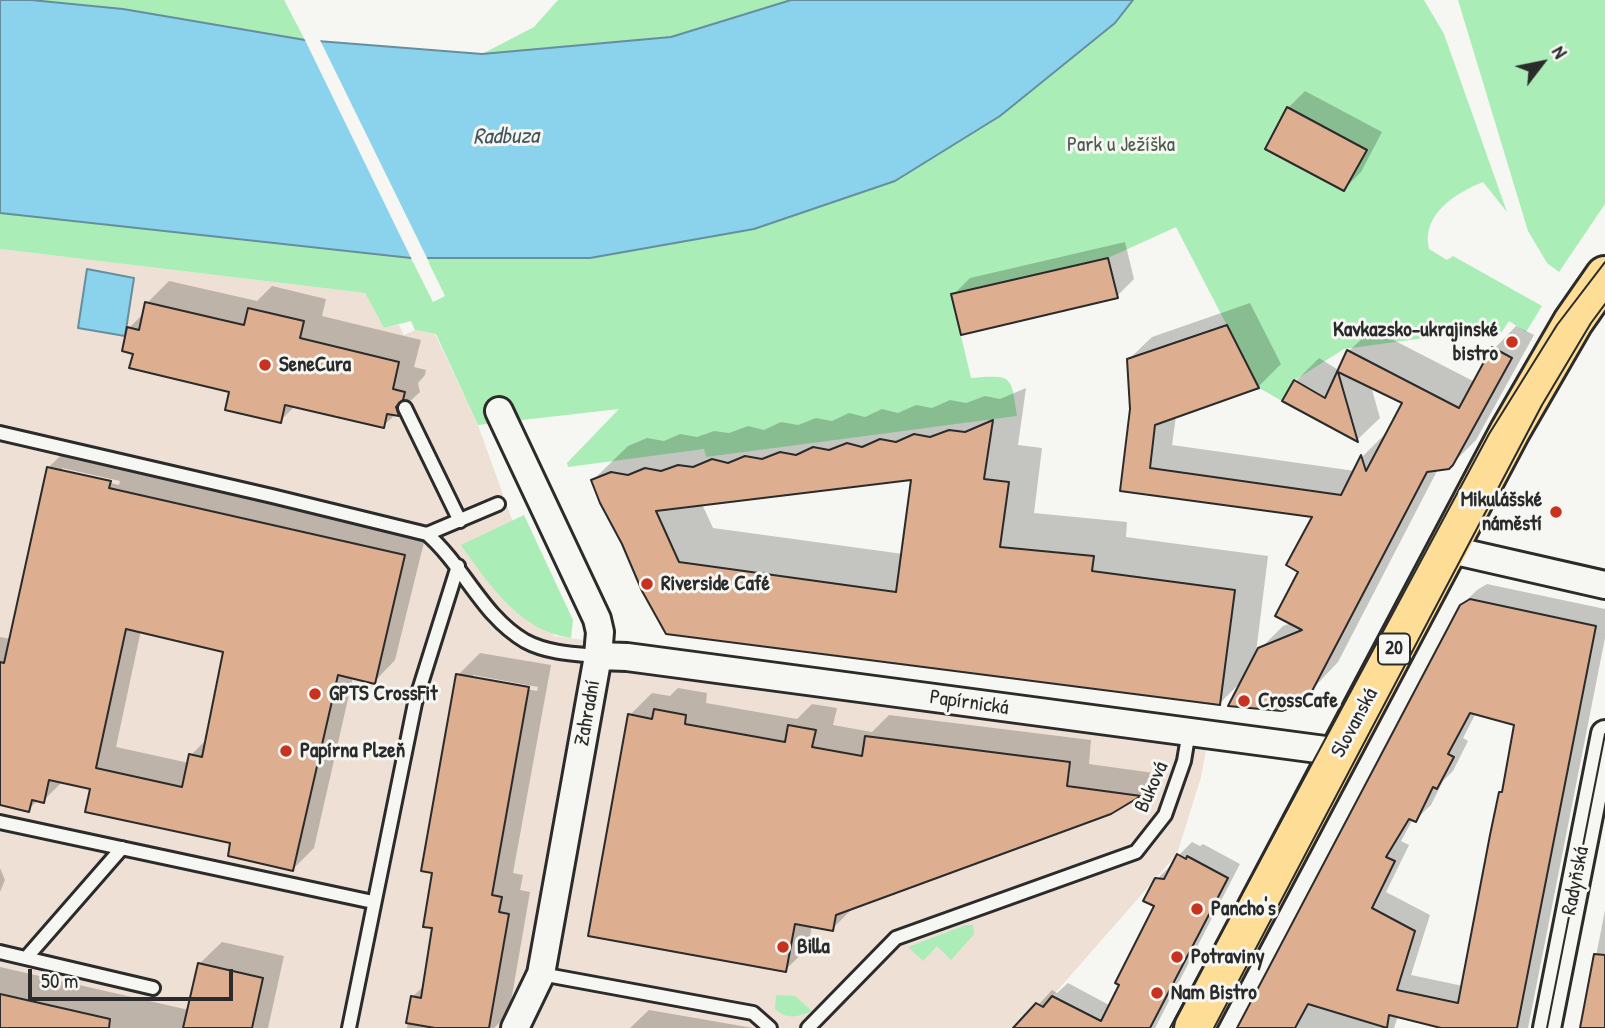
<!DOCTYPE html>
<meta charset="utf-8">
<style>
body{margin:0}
#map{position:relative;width:1605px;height:1028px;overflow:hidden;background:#f6f6f2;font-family:"Patrick Hand",sans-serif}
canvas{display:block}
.north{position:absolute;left:1507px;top:28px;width:70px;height:70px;-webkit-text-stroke:5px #f6f6f2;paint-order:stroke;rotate:58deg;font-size:19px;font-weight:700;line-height:28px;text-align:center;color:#2b2b2b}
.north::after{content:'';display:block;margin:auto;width:24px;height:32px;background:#2b2b2b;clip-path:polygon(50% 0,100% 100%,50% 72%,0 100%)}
.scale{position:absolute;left:28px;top:969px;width:205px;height:32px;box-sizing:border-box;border:4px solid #2b2b2b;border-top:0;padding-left:9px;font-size:21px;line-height:24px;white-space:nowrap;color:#2b2b2b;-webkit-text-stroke:5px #f6f6f2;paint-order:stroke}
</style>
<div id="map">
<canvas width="1605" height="1028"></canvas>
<div class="north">N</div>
<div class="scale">50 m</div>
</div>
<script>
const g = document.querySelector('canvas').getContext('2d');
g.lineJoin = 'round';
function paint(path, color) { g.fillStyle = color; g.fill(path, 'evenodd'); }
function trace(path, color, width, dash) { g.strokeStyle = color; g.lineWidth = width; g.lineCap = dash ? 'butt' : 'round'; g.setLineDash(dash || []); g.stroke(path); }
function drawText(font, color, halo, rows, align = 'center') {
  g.font = font + ' "Patrick Hand",sans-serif'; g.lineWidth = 6; g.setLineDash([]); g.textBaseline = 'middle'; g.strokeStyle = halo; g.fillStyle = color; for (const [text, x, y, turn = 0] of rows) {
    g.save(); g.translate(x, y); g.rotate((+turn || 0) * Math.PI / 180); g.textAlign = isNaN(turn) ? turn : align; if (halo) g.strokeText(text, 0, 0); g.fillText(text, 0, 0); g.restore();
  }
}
paint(new Path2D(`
 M0,249l365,44 19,35 15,-3 5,10 11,-5 20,4 43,91 76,211 657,88 -10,53 -24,77 -134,153 -7,-4 -23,25h-1013z`), '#eee0d4');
paint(new Path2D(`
 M31,0h253l21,40 -182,-31z
 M558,0h233l-120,37 -189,17 52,-27z
 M1133,0h291l20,34 63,178 -24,-30c-27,11 -62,32 -54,67l18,11 6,-4 89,50 -16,26 -17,-11 -10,15 -23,-5 -132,18 -49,31 -13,21 -21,-12 -10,2 -6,-17 6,-2 -75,-145 -68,31 -157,36 20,84c42,-3 40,-3 46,38l-311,41 -2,-8 -136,18 -1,-4 52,-54 -141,16 -42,-91 -21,-4 -4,-9 -27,7 -19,-35 -365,-44v-36l411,45 22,44 12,-6 -18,-37 163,-1 305,-77 105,-65 115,-93z
 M1458,0h147v204l-46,68 -12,-9 -19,-32z
 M524,515l49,105 -2,18c-52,-7 -82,-54 -110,-93z
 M966,925h7l1,9 -23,26 -14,-14 -14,15 -15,-14z
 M776,995l19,1 17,15c-15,6 -24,9 -37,-2z`), '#aaedb7');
const water = new Path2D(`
 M0,0h31l92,9 182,31 177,14 189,-17 120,-37h342l-18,23 -115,93 -105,65 -141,48 -164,29h-179l-411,-45z
 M87,269l47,9 -9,58 -47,-8z`);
paint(water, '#8bd2ed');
trace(water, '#658f9f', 2);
paint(new Path2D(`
 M303,36l16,2 110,224h-16z`), '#f6f6f2');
paint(new Path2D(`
 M1305,91l77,41 -21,40 -17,17 -56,-81z
 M1125,242l9,37 -17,17 -164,-1 17,-17z
 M169,281l88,20 15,-15 54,13 -4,17 99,24 -7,27 12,3 -1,5 -7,8 2,9 -37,34 -87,-21 -16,16 -49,-31 -96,-37 -6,-25 16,-16 2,-9z
 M1250,303l31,61 -23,23 -82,29 -4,29 183,26 8,-15 21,-21 1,3 19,-35 -33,-17 9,32 -23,22 -61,-59 23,-23 21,13 9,-20 23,-22 103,53 19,-33 22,-23 18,9 -58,105 -28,28 -10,1 -100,193 -33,35 -63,-16 -23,23 -552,-72 -74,-152 35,-34 19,-8 17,3 16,-7 17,3 17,-6 15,2 19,-7 16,4 17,-8 17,3 18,-7 16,3 17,-8 16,4 17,-8 16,4 18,-8 16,3 18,-8 16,3 19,-7 15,3 26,-11 -8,57 24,3 -8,65 93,9 -1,15 142,19 -12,97 27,-27 8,-3 9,-52 15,-56 -193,-25 9,-81 -3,-49 24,-23zM913,478l-10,76 -190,-26 -11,-24z
 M70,446l356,88 -31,126 -21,22 -21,-5 -39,171 -21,21 -61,-27 -140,-55 -29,-6 -20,20 -5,-1 -10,10 -28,-7v-166l11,2 37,-171zM62,468l58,13 -1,4 -57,-13zM141,630l84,20 -17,88 -17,17 -2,8 -73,-16z
 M1487,584l118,25v29l-77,390h-80l-50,-12 -4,12h-154l221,-422 16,-16zM1476,713l40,11 -53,262 -52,-11 19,-60 -44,-23 23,-47 -8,-4 12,-22 2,1 16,-15 12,-24 10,-10 15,-30 -5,-3z
 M480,653l71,12 -38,208 10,2 -3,15 10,2 -21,121 -15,15h-87l5,-31 13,-12 10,-58v-55l23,-197zM473,675l65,12 -1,4 -64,-12z
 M678,688l29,5 -1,10 91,16 15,-15 25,4 -4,17 39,7 17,-17 202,25 -2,24 72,10 -21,21 -30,17 -255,94 -23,23 -20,-4 -4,23 -23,22 -155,-255 22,-22 18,3z
 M1192,842l8,4 3,-2 37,20 -85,164h-138l35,-38 5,3 11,-10 43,23 45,-101 1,-26 14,-14 2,1 6,-11z
 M0,868l5,12 -5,12z
 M1605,910v118h-23z
 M222,942l62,14 -16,72h-268v-61l189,43 10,-46z
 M649,1010l104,18h-123z`), '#0003');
const building = new Path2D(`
 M1287,107l80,43 -23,41 -79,-42z
 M1108,258l10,40 -157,37 -10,-41z
 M145,302l99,23 4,-17 56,13 -4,17 99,24 -6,27 12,3 -2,8 -7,7 3,9 -12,-2 -3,14 -99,-23 -4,18 -56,-13 4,-18 -100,-24 4,-14 -11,-3 5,-24 12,3z
 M1227,325l32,63 -104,37 -5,43 191,27 20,-40 5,16 36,-68 -64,-31 20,70 -76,-41 12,-21 31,18 22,-48 112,58 33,-61 20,11 -59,107 -4,4 -22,3 -116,221 -11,11 -18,7 -54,-5 30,-58 44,-18 -27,-14 23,-44 -12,-7 26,-48 -192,-26 10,-82 -3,-50z
 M993,420l-9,59 25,3 -9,65 94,9 -2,15 143,19 -15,115 -554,-71 -24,-43 -20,-47 -22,-41 -9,-23 20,-8 17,3 17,-7 16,3 17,-6 15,2 19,-8 16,4 17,-7 17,3 18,-7 16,3 17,-8 16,3 18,-7 15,4 18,-8 16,3 18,-8 16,3 19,-7 16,2zM911,480l-15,112 -217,-30 -23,-51z
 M47,467l64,14 -2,7 296,67 -30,129 -37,-9 -45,196 -65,-15 2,-13 -145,-31 5,-23 -41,-9 -5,23 -12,-3 -3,12 -29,-7v-143l4,1zM126,629l97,23 -21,105 -13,-3 -7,33 -86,-19z
 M1470,599l126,27 -79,402h-76l-52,-13 -2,13 -79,-24 -13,24h-58l223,-423zM1470,713l44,12 -12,67h-3l-9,43 -32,168 -61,-13 18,-59 -43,-23 23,-47 -9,-4 23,-38 7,3 17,-35 4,2 17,-32 -6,-3z
 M456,674l73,13 -37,208 10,2 -3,15 10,2 -20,114h-54l-29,-5 5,-27 10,2 11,-70 -9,-1 9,-54 -11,-2z
 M654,709l32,6 -1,9 100,18 3,-17 28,5 -4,17 50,9 3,-20 205,26 -3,24 74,10 -30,18 -275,101 -3,16 -38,-7 -9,48 -198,-36 40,-222 24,5z
 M1177,854l9,5 1,-3 41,22 -78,150h-137l23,-25 7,4 9,-11 49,25 18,-36 -4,-2 39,-77 -11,-5 12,-23 9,1z
 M1594,954l11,1v73h-25z
 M198,963l65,15 -11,50h-69z
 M0,994l110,25 -1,9h-109z`);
paint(building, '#ddae8f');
trace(building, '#2b2b2b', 2);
const lane = new Path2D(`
 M405,408l55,113
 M0,433l272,63 155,38c37,32 55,82 98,107 22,12 49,13 73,15
 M427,534l71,-30
 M0,822l373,80
 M0,952l153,36
 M26,958l96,-110
 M541,974l212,39 17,15
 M349,1028l66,-325 43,-137
 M808,1028l88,-90 240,-86 29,-37 19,-54 5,-30`);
const street = new Path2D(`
 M499,411l98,208 3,13 -2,24 -57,318 -26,54
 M1447,549l158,36
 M598,656l29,1 713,95
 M1547,1028l58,-294`);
const primary = new Path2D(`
 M1194,1028l316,-597 63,-109 32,-46`);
trace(lane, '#2b2b2b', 18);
trace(street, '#2b2b2b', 32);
trace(primary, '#2b2b2b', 44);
trace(lane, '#f6f6f2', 12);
trace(street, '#f6f6f2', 26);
trace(primary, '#fedd96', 38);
trace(new Path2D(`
 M1170,1028l319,-594 68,-109 48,-63
 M1214,1028l328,-623 49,-82 14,-19
 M1547,1028l58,-294`), '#2b2b2b', 2);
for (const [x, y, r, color] of [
 [1512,342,7,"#c8321e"],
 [265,365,7,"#c8321e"],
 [1556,512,7,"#c8321e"],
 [647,584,7,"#c8321e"],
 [315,694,7,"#c8321e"],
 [1244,701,7,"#c8321e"],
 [286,751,7,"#c8321e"],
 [1197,909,7,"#c8321e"],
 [783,947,7,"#c8321e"],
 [1177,957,7,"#c8321e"],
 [1157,993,7,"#c8321e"]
]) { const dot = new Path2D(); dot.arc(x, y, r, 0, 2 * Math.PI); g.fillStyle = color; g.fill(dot); trace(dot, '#f6f6f2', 2.5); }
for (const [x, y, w] of [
 [1394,649,32]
]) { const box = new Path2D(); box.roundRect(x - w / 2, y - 15.5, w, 31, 5); g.fillStyle = '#f6f6f2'; g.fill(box); trace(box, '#2b2b2b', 2); }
drawText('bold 19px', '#2b2b2b', null, [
 ["20",1394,649]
]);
drawText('21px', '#4b5c4e', '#f6f6f2', [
 ["Park u Ježíška",1121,145]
]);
drawText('bold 21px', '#2b2b2b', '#f6f6f2', [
 ["Kavkazsko-ukrajinské",1498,330,"right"],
 ["bistro",1498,354,"right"],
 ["SeneCura",279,365],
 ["Mikulášské",1542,500,"right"],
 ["náměstí",1542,524,"right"],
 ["Riverside Café",661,584],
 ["GPTS CrossFit",329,694],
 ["CrossCafe",1258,701],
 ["Papírna Plzeň",300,751],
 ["Pancho's",1211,909],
 ["Billa",797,947],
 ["Potraviny",1191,957],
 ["Nam Bistro",1171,993]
], 'left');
drawText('21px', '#2b2b2b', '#f6f6f2', [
 ["Papírnická",969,703,8],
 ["Zahradní",588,713,-80],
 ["Slovanská",1355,723,-62],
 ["Buková",1152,787,-66],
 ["Radyňská",1576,881,-79]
]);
drawText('italic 23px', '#43555c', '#f6f6f2', [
 ["Radbuza",506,137,-1]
]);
</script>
